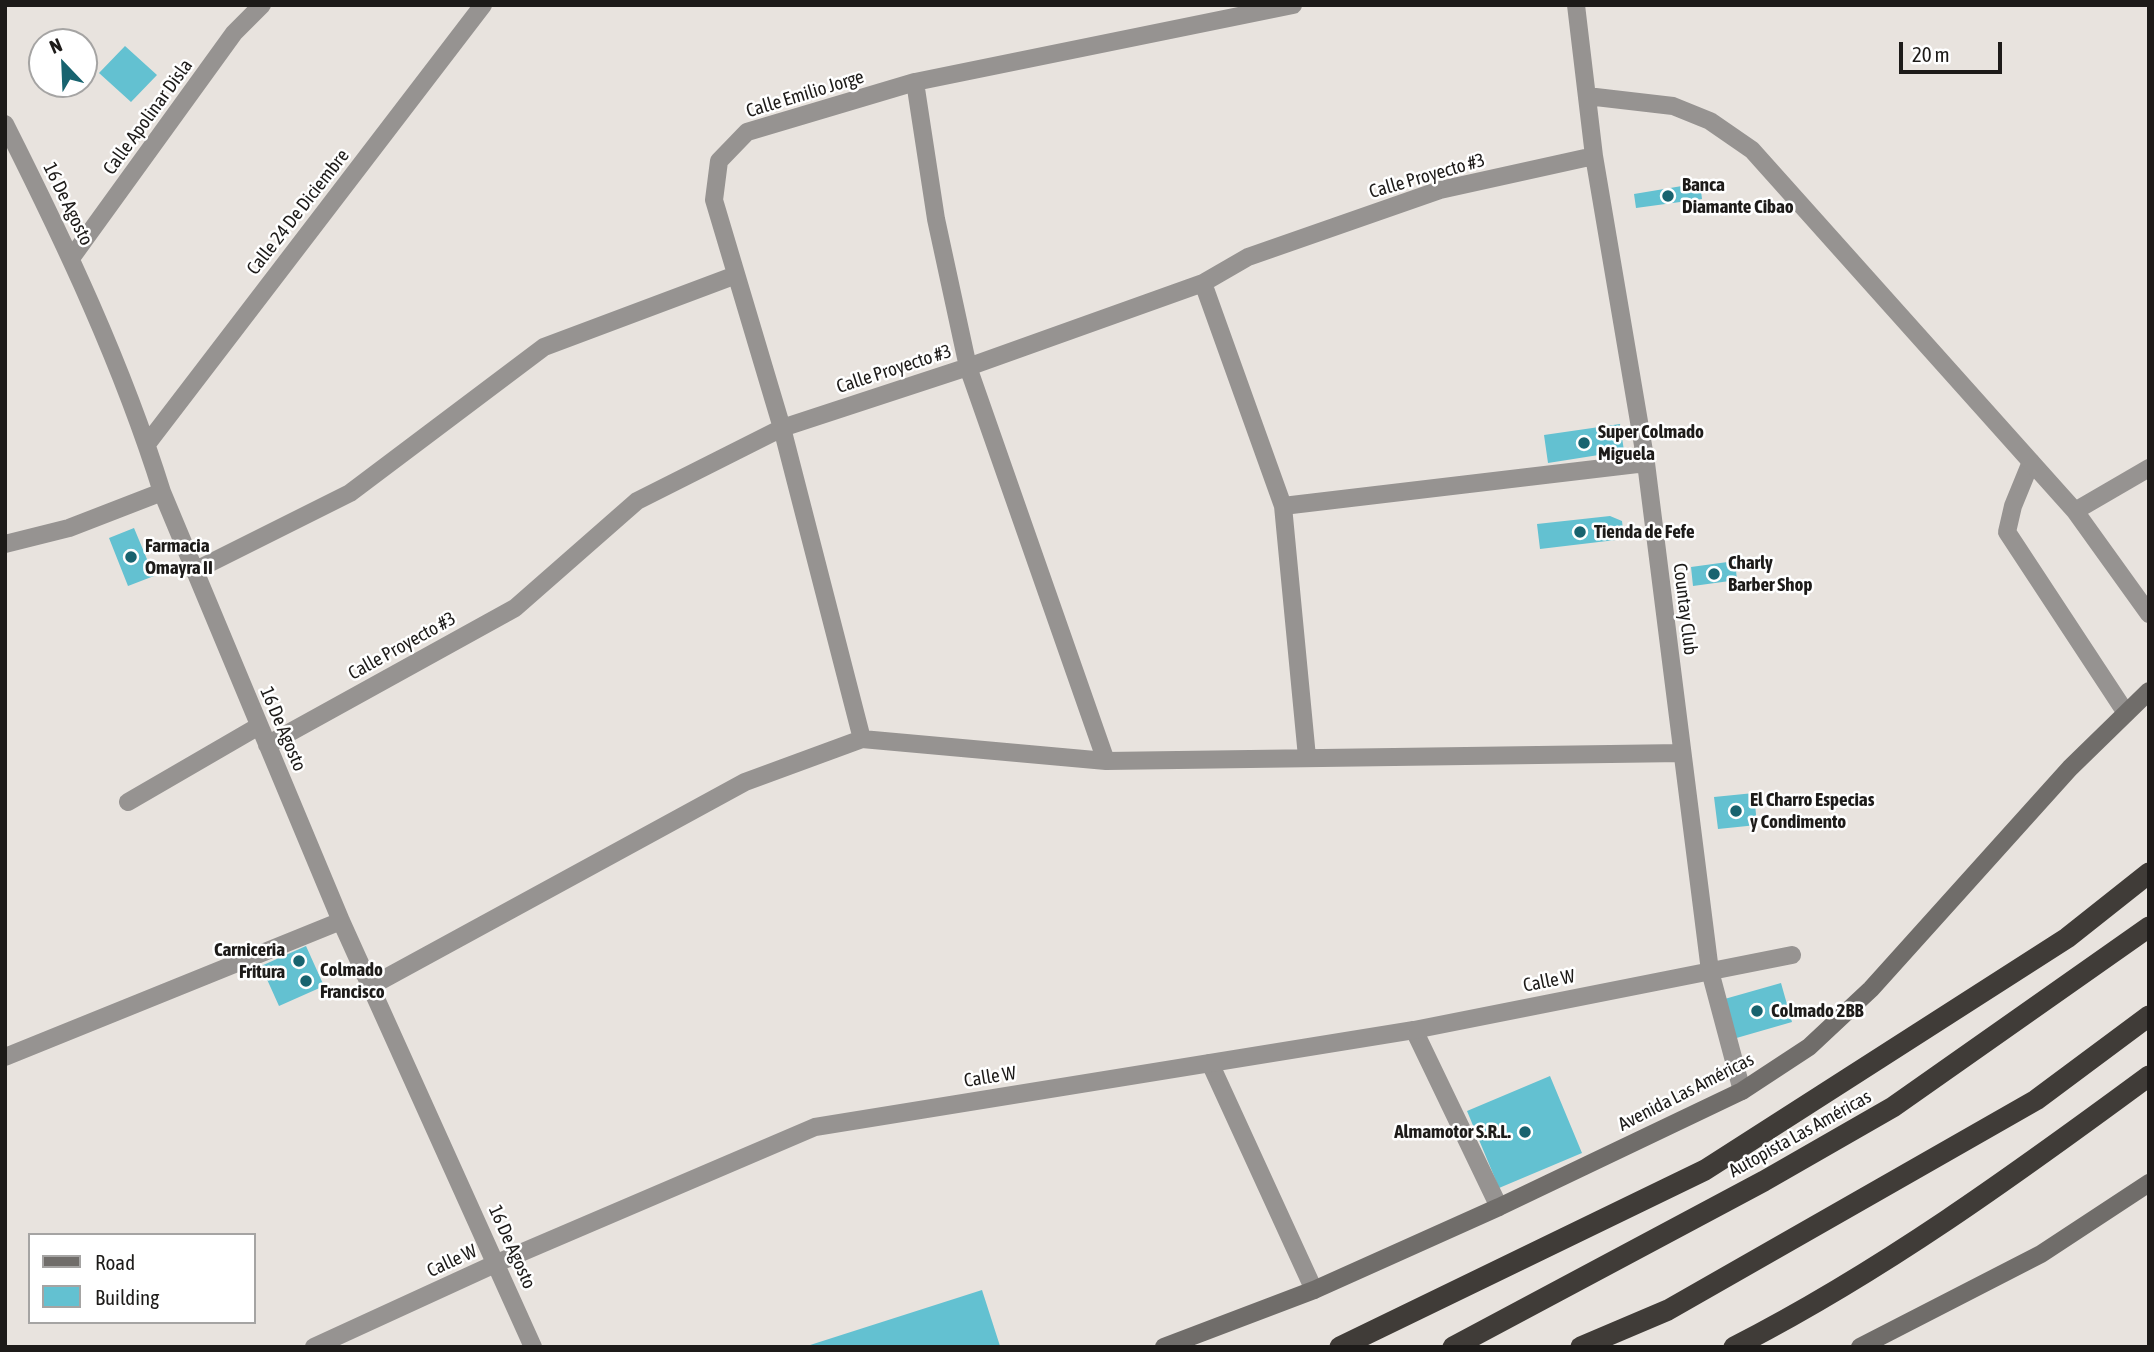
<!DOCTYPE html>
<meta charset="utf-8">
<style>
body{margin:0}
#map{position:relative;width:2154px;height:1352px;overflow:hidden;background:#e8e3de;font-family:"Asap Condensed",sans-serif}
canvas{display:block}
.frame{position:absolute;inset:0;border:7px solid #1d1b19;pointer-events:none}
.legend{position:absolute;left:28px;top:1233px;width:228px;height:91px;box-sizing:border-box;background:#fff;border:2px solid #a5a4a3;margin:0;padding:9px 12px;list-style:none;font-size:21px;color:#1d1b19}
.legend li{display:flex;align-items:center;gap:14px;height:35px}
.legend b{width:35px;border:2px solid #a5a4a3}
.north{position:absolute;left:28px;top:28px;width:70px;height:70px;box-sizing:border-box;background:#fff;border:2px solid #a5a4a3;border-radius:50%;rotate:337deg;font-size:19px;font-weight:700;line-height:28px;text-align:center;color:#1d1b19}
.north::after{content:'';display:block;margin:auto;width:24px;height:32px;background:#18636f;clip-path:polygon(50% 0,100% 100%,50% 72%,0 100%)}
.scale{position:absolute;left:1899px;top:42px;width:103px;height:32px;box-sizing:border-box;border:4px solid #1d1b19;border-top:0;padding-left:9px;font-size:21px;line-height:24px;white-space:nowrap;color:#1d1b19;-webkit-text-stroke:5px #fff;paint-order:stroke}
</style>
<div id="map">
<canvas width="2154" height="1352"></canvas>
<div class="frame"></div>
<ul class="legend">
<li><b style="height:9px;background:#706d6a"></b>Road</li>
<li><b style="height:19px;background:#63c1d1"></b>Building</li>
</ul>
<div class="north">N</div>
<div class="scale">20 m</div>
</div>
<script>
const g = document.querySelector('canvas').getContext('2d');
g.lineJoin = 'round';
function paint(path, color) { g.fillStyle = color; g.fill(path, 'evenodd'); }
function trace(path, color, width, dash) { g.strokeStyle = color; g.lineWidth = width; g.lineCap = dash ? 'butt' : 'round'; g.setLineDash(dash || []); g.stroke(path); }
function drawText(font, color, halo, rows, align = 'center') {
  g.font = font + ' "Asap Condensed",sans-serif'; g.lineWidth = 5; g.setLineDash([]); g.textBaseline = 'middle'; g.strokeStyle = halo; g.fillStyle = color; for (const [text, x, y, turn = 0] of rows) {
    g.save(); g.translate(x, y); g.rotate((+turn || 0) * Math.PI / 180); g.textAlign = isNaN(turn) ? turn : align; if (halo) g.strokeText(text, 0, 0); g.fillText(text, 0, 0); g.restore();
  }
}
paint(new Path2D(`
 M125,46l32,29 -26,27 -32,-29z
 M1700,183l2,16 -66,9 -2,-14z
 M1620,424l4,27 -76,12 -4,-28z
 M1610,516l12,5 2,18 -84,10 -3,-25z
 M134,528l20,48 -26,10 -19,-48z
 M1735,561l2,19 -44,6 -2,-19z
 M1754,793l3,32 -39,4 -4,-32z
 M306,946l18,40 -45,20 -18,-40z
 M1781,983l11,39 -59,17 -12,-39z
 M1550,1076l32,77 -83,35 -32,-77z
 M982,1290l18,56 -193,1v-1z`), '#63c1d1');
trace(new Path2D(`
 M2031,462l-18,44 -6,26 119,181
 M1414,1030l85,177
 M1210,1063l104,227`), '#969391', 18);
trace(new Path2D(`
 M1576,5l18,151 52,307 64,508 32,120
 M915,82l21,137 32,148 138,394
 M1587,96l86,10 37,15 42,29 323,361 74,103
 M5,124c60,119 117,240 157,368l179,429 192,426
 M72,257l162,-224 28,-28
 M1203,283l80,223
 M147,444l336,-439
 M2075,511l74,-43
 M5,544l64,-16 93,-36
 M194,571l156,-78 194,-146 192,-72
 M862,739l-80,-311 -68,-228 5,-39 28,-29 168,-50 378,-77
 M267,745l248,-137 122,-107 145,-73 186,-61 235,-84 45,-26 192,-67 154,-34
 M1307,757l-24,-251 363,-43
 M128,802l131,-76
 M371,986l374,-204 117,-43 244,22 576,-8
 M5,1057l336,-136
 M314,1347l183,-84 318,-136 599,-97 378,-75`), '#969391', 18);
trace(new Path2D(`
 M1164,1347l150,-57 185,-83 243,-116 67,-44 62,-58 199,-221 79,-77
 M1860,1347l181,-93 108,-71`), '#706d6a', 18);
trace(new Path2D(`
 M1340,1347l365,-177 362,-232 82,-65
 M1453,1347l311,-166 129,-74 256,-180
 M1581,1347l87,-37 368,-210 113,-84
 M1734,1347c147,-75 282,-173 415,-271`), '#403c38', 21);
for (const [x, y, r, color] of [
 [1668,196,7,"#18636f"],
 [1584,443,7,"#18636f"],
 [1580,532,7,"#18636f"],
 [131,557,7,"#18636f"],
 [1714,574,7,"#18636f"],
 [1736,811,7,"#18636f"],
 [299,961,7,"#18636f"],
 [306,981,7,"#18636f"],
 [1757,1011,7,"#18636f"],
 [1525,1132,7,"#18636f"]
]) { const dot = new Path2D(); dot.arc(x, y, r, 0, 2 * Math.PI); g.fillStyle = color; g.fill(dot); trace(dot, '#fff', 2.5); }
drawText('19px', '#1d1b19', '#fff', [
 ["Calle Emilio Jorge",805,94,-17],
 ["Calle Apolinar Disla",148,117,-54],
 ["Calle Proyecto #3",1427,176,-16],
 ["16 De Agosto",68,204,64],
 ["Calle 24 De Diciembre",298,212,-52],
 ["Calle Proyecto #3",894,369,-18],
 ["Countay Club",1685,609,83],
 ["Calle Proyecto #3",402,646,-29],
 ["16 De Agosto",283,729,67],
 ["Calle W",1549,981,-11],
 ["Calle W",990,1077,-9],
 ["Avenida Las Américas",1686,1092,-27],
 ["Autopista Las Américas",1800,1134,-29],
 ["16 De Agosto",512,1247,66],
 ["Calle W",452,1261,-25]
]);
drawText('bold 19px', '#1d1b19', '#fff', [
 ["Banca",1682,185],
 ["Diamante Cibao",1682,207],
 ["Super Colmado",1598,432],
 ["Miguela",1598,454],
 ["Tienda de Fefe",1594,532],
 ["Farmacia",145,546],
 ["Omayra II",145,568],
 ["Charly",1728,563],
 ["Barber Shop",1728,585],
 ["El Charro Especias",1750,800],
 ["y Condimento",1750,822],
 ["Carniceria",285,950,"right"],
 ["Fritura",285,972,"right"],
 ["Colmado",320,970],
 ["Francisco",320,992],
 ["Colmado 2BB",1771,1011],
 ["Almamotor S.R.L.",1511,1132,"right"]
], 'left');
</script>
